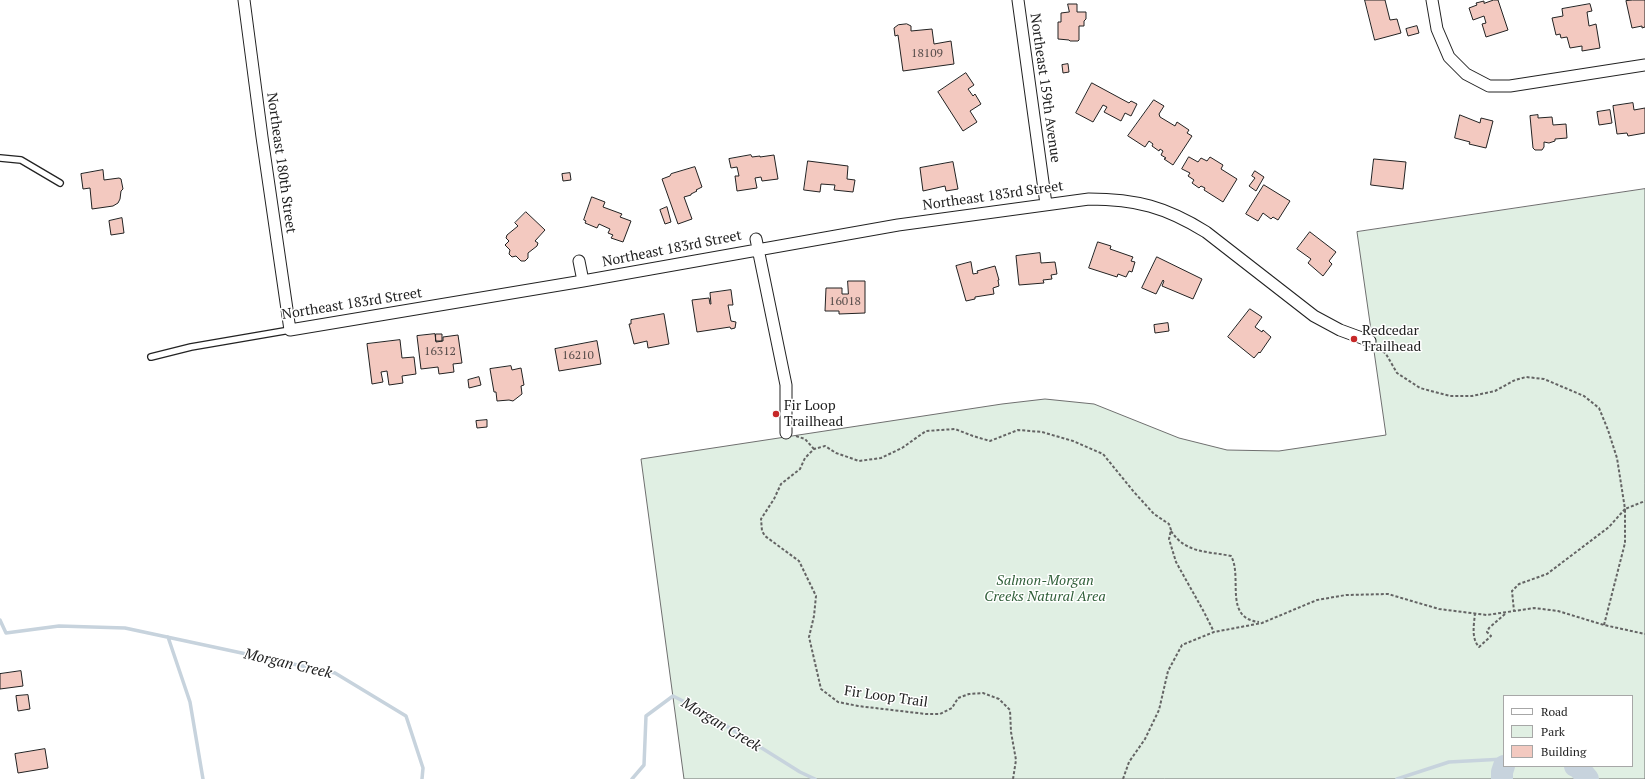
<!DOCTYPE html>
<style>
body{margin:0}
#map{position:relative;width:1645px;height:779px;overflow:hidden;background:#fff;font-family:"PT Serif",serif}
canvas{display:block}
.legend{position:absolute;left:1503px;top:695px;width:130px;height:72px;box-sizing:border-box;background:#fff;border:1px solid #a7a7a7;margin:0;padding:5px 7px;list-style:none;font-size:12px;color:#222}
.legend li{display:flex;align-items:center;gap:8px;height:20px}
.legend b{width:20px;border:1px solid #a7a7a7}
</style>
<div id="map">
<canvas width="1645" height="779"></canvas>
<ul class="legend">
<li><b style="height:5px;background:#fff"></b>Road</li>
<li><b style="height:11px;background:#e0efe3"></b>Park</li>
<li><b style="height:11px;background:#f3c9c0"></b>Building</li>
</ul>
</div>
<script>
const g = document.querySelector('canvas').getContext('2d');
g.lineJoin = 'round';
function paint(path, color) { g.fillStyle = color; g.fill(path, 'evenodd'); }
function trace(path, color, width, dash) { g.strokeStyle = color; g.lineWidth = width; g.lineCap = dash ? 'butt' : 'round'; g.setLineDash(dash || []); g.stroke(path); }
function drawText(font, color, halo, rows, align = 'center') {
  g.font = font + ' "PT Serif",serif'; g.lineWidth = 3; g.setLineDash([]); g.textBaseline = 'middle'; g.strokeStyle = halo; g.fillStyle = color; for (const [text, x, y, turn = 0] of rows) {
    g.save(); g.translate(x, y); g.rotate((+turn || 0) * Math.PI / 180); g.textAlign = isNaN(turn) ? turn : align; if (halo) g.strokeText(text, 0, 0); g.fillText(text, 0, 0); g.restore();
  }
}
const green = new Path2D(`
 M1645,189v590h-961l-43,-320 361,-55 43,-5 49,5 85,34 48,12 52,1 107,-16 -29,-203zM1504,696h128v70h-128z`);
paint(green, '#e0efe3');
trace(green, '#6f6f6f', 1);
trace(new Path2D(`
 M0,620l6,13 53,-7 66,2 210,45 71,43 17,52 -1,11
 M168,637l22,65 13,77
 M632,779l12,-14 2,-49 27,-20 28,14 99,62 15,7
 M1397,779l52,-17 55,-3`), '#c7d3dd', 3.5);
trace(new Path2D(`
 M1575,766l4,2 9,11
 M1502,779v-7l2,-6`), '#c7d3dd', 22);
const building = new Path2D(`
 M1365,0h20l5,20 7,-1 4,14 -26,7z
 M1494,0h4l10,30 -22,7 -4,-13 4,-1 -2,-7 -11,4 -4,-12 8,-3 -1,-2 8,-2v2z
 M1633,0h12v27l-3,1v-2l-10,2 -6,-27z
 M1068,4h9v8h9v7l-2,2v5h-5v14l-1,1h-8l-1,-1 -11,-1v-17h3v-9l8,-1z
 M1590,4l2,7 -5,1 2,14 7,-2 4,24 -18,3v-5l-12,2 -3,-11 -6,1 -1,-4 -4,1 -4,-17 11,-2 -1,-7z
 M907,24l4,2v5l21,-2 2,15 17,-3 3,23 -51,7 -5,-36 -3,1 -1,-8 4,-3z
 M1417,26l2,7 -11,3 -2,-7z
 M1068,64l1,8 -6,1 -1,-8z
 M966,73l8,12 -6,4 5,7 2,-2 6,10 -11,7 7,11 -14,9 -25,-39z
 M1092,83l37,20 2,-2 6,3 -6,12 -6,-3 -4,8 -17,-9 3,-5 -4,-2 -10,17 -17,-9z
 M1154,100l10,6 -5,8 1,3 15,9 2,-4 12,8 -2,3 5,3 -19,29 -9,-6 2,-1 -5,-3 2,-4 -3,-2 -1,2 -7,-5 1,-2 -4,-3 -4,6 -17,-11z
 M1633,103l1,7 11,-2v25l-17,3 -1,-3 -10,1 -4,-28z
 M1610,110l2,13 -13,2 -2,-13z
 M1460,115l20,8 1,-5 12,3 -7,27 -17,-4 1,-2 -15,-4z
 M1538,115v3l14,-1 1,8 13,-1 1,14 -12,1v2l-6,2 -5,-1v5l-2,3h-7l-2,-2 -3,-32z
 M751,155l1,2 8,-1v1l14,-2 4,24 -16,2 -1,-4 -6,1 2,10 -20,3 -2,-15h4l-2,-9 -6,1 -2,-9z
 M1189,157l9,5 3,-4 6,3 3,-4 13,8 -2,4 16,10 -14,23 -19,-12 1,-2 -4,-2 -2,2 -7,-5 2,-3 -6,-4 2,-3 -8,-4z
 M1374,159l32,3 -3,27 -32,-4z
 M808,161l40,5 -1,13 8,1 -2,12 -19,-2 1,-5 -14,-1 -1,8 -16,-2z
 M953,162l5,27 -12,2 -1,-5 -22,5 -3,-23z
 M695,167l7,20 -6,3 1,1 -6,3v1l-7,2 8,22 -14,5 -16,-45 8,-3 1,-2z
 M103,170l1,10 15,-2 2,1 2,10 -2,2 -1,8 -2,4 -5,3 -21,3 -2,-21 -7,1 -2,-15z
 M1255,171l9,6 -8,14 -7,-5 6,-8 -3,-2z
 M570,173l1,7 -8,1 -1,-7z
 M1264,185l26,16 -12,19 -5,-3 -2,2 -8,-6 -5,8 -12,-7z
 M592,197l13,5 -2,5 19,7 -2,3 11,4 -8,21 -12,-4 2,-3 -5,-2 2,-4 -11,-5 -2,4 -12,-5 1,-2 -2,-1z
 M667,207l4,15 -6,2 -5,-14z
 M526,212l19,18 -10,11 3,2 -1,3 -9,7v5l-3,3h-4l-5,-5 -4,1 -3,-3 1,-4 -5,-5 4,-4 -3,-3 1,-3 11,-9 -3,-3z
 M122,218l2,15 -13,2 -2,-14z
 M1310,232l26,20 -7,9 3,3 -9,12 -15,-13 3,-4 -14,-10z
 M1098,242l13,4 -1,3 23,8 -2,4 4,1 -3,10 -3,-1 -3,6 -8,-3 -1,3 -28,-9z
 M1040,253l1,10 14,-1 2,12 -6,1 1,4 -9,1 1,3 -25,2 -3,-29z
 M1157,257l45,22 -9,20 -31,-13 2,-5 -1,-1 -7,14 -14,-6z
 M971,262l2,12 5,-1 -1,-2 18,-5 4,14h-1l1,6 -6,2 1,6 -19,3v2l-9,2 -10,-35z
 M848,281h17v32l-26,1v-3h-14l1,-23h16v6h6z
 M731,290l2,15h-5l3,16 5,1 -1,6 -4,1 -1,-2 -33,5 -5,-32 17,-2 1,6h1l-1,-11z
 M1250,309l12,8 -7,10 7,5 1,-2 8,7 -11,16 -1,-1 -5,6 -26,-21z
 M664,314l5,30 -21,4 -1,-7 -13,3 -5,-20h2v-4z
 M1168,323l1,8 -14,2 -1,-8z
 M435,334l1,8 7,-1v-4l15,-2 4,28 -9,1 1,8 -15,2 -1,-7 -17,2 -4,-33z
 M436,334h6v7h-6z
 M400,340l2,18 12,-1 2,17 -14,2 1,7 -14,2 -2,-14 -6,1 2,10 -11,2 -5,-40z
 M597,341l4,23 -42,7 -4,-22z
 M511,366l1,4 9,-2 3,17 -3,1 1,8 -9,7 -4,-1 -12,1 -1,-9h-2l-4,-23z
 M479,377l2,8 -12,3 -1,-8z
 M487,420v7l-10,1 -1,-7z
 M21,671l2,15 -23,3v-15z
 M28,695l2,14 -12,2 -2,-15z
 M45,749l3,19 -30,5 -3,-19z`);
paint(building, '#f3c9c0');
trace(building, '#222', 1);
const service = new Path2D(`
 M0,158l21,2 39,23
 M151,357l40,-10 99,-17`);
const minor = new Path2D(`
 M244,0l18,137 28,193 293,-49 315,-56 191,-26c47,0 77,8 117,33l108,84 26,14 30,11
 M1018,0l28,204
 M1432,0l5,29 12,28 17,17 23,12h21l135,-21
 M756,239l30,146v48
 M579,261l4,20`);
trace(service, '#222', 8);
trace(minor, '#222', 13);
trace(new Path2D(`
 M1379,348l7,6 11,19 23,15 30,8h22l23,-5 20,-11 11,-3 18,2 40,17 15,12 9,22 9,28 8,51 -16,18 -62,47 -28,10 -7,7 2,20
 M796,436l9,3 9,10
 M1171,531c15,23 37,20 60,25 12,21 -8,62 28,66
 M1475,613c-1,12 -4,25 4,34l12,-11 -4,-4 2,-4 17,-15
 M1604,625l21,-82v-34l20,-8
 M1013,779l3,-19 -5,-28 -1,-22 -11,-11 -16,-6 -14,1 -11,4 -6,10 -12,6h-14l-68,-8 -20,-4 -17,-13 -12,-52 5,-21 2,-20 -17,-35 -34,-25 -3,-5 -1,-12 13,-20 7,-15 19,-15 5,-11 9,-9 11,-3 11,7 23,8 22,-3 21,-10 24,-17 29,-2 18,7 17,5 28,-11 24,2 31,9 30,13 31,38 20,22 15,10 2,6 -2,9 7,23 28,50 10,20
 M1123,779l6,-17 16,-23 14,-29 9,-39 14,-26 32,-13 48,-9 55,-23 29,-5 42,-1 51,15 48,6 47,-7 24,3 46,14 41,9`), '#646464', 2, [3, 2]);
trace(service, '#fff', 5.5);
trace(minor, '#fff', 11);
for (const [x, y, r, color] of [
 [1354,339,4,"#c62828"],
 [776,414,4,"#c62828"]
]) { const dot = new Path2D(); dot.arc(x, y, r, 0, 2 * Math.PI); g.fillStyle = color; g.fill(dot); trace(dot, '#fff', 1.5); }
drawText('12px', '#564c4a', null, [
 ["18109",927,54],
 ["16018",845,302],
 ["16312",440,352],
 ["16210",578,356]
]);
drawText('14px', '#222', '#fff', [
 ["Northeast 159th Avenue",1045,88,82],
 ["Northeast 180th Street",281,163,82],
 ["Northeast 183rd Street",993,196,-8],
 ["Northeast 183rd Street",672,249,-11],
 ["Northeast 183rd Street",352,304,-9],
 ["Fir Loop Trail",886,697,8]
]);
drawText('14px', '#222', '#fff', [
 ["Redcedar",1362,331],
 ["Trailhead",1362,347],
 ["Fir Loop",784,406],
 ["Trailhead",784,422]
], 'left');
drawText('italic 14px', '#2f5e38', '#fff', [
 ["Salmon-Morgan",1045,581],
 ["Creeks Natural Area",1045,597]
]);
drawText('italic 15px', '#222', '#fff', [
 ["Morgan Creek",288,664,13],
 ["Morgan Creek",721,725,31]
]);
</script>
